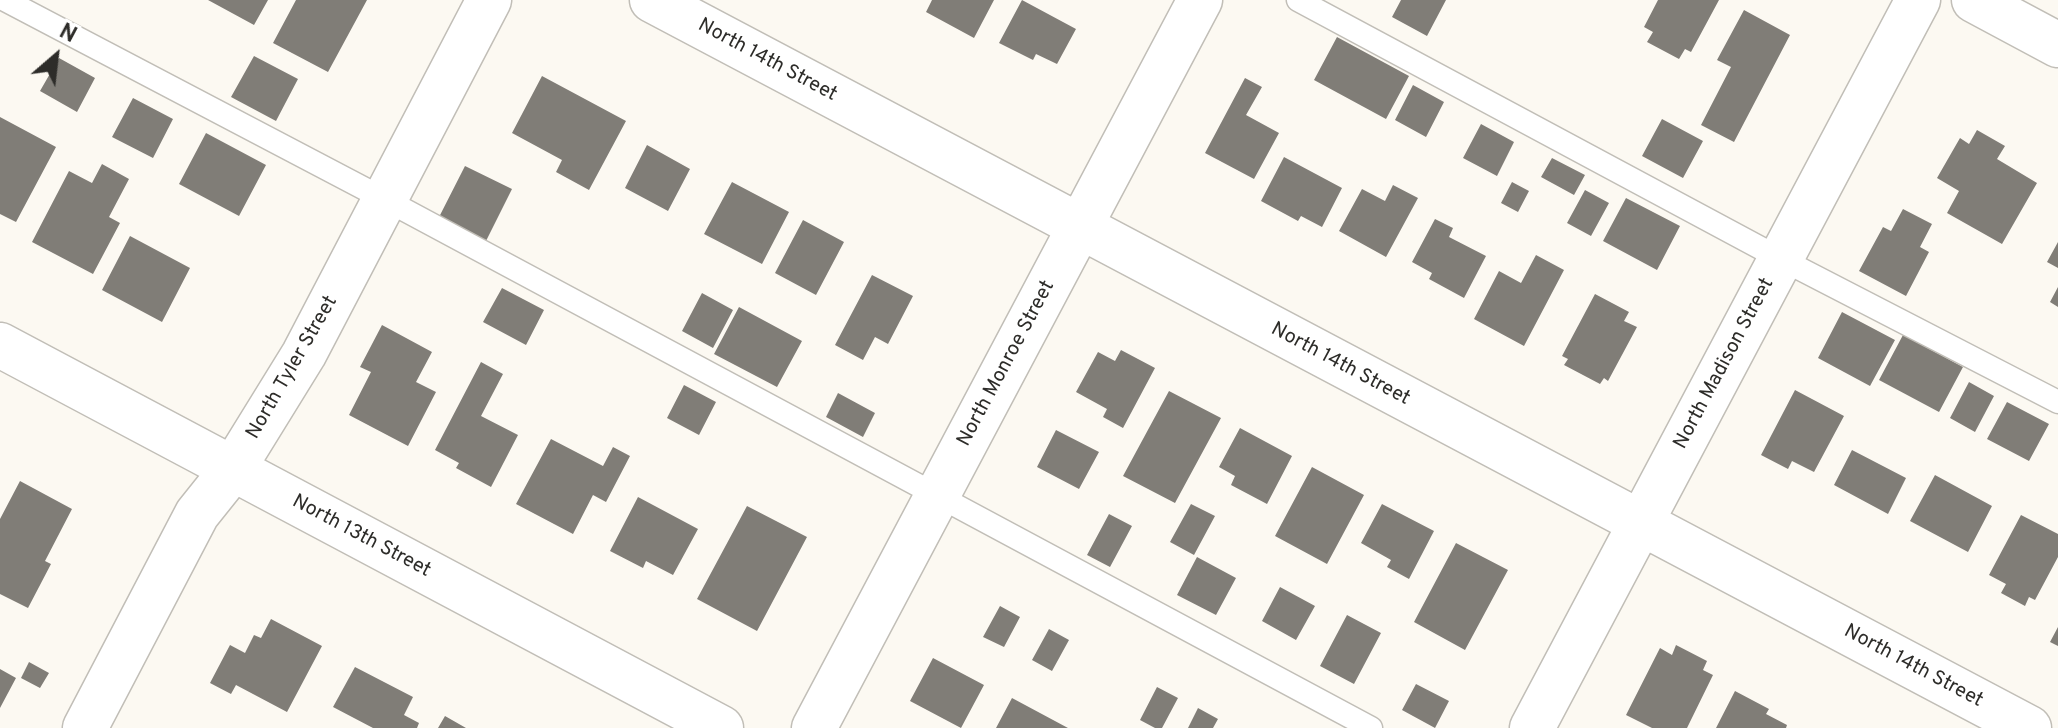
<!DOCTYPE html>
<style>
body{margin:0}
#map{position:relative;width:2058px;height:728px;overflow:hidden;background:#fcf9f2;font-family:Overpass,sans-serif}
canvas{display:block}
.north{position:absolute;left:16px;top:16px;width:80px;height:80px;-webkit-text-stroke:6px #fff;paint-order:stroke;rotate:28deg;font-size:22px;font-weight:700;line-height:32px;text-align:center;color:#2d2c29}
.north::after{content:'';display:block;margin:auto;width:28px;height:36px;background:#2d2c29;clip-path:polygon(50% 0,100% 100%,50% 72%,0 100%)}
</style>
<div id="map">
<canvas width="2058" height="728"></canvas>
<div class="north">N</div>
</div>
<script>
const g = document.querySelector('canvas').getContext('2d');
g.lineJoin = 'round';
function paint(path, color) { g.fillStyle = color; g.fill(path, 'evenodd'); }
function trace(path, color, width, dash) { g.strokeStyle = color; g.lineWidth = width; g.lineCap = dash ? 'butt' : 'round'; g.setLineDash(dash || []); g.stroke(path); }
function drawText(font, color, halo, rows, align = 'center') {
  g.font = font + ' Overpass,sans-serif'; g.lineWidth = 6; g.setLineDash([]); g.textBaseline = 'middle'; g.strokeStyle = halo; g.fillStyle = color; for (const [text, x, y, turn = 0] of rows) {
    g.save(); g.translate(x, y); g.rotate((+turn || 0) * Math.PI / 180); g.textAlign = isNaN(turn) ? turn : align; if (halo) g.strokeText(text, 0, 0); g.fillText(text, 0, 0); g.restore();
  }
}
paint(new Path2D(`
 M208,0h60l-14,25z
 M296,0h71l-39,72 -55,-29z
 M932,0h62l-20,38 -48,-26z
 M1022,0l54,29 -19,35 -21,-10 -3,6 -34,-17z
 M1401,0h45l-19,36 -35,-19z
 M1658,0h61l-28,52 -6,-3 -6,10 -32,-17 6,-10 -9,-5z
 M1744,10l46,25 -56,107 -33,-17 30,-58 -14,-7z
 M1337,37l72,39 -23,43 -72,-39z
 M254,56l44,23 -22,42 -45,-24z
 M59,58l36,20 -18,34 -37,-21z
 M542,76l84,45 -37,69 -33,-18 6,-12 -50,-27z
 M1245,78l17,9 -16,28 33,18 -25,46 -49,-26z
 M1413,85l31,17 -18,35 -31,-17z
 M133,98l40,21 -20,39 -41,-21z
 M0,117l56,30 -40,75 -16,-8z
 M1662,119l41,22 -20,37 -41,-22z
 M1481,124l33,18 -17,34 -34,-18z
 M1977,130l28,16 -8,13 40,24 -35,61 -55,-31 12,-22 -22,-13 23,-40 9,6z
 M206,133l60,32 -27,51 -60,-32z
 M647,145l43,24 -22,42 -43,-23z
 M1284,157l58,31 -20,39 -21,-11 -3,5 -37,-20z
 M1552,158l33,17 -11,20 -33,-18z
 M102,164l27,15 -20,38 11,6 -27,51 -61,-32 37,-71 23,12z
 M465,166l47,23 -29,58 -47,-24z
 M732,182l57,30 -27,52 -58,-30z
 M1512,182l17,9 -11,21 -17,-9z
 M1393,185l25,13 -32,59 -47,-26 23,-42 23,12z
 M1585,190l24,13 -18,33 -24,-13z
 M1626,198l54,28 -23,44 -54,-29z
 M1903,209l29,15 -12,23 9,5 -23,44 -47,-25 24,-44 8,4z
 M1435,219l18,9 -4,9 37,19 -22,42 -35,-19 3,-6 -20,-11z
 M803,220l41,22 -28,53 -41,-22z
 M130,236l60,32 -28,54 -60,-32z
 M2058,242v26l-11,-6z
 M1536,255l28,15 -40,76 -50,-27 25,-48 22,12z
 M872,275l41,21 -25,48 -13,-7 -12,23 -28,-15z
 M2058,287v20l-8,-5z
 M502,288l42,22 -18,35 -43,-23z
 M702,293l31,17 -20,38 -31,-17z
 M1595,294l34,18 -5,9 13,6 -29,54 -4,-3 -4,6 -36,-19 4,-6 -6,-3z
 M739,307l63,34 -25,46 -63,-33z
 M1842,312l53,28 -25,46 -52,-28z
 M382,325l50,27 -16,30 20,10 -28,54 -59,-31 22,-43 -11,-5z
 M1903,335l60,32 -24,45 -60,-32z
 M1121,350l34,18 -32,60 -20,-11 4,-8 -31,-17 22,-40 17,9z
 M481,362l22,12 -22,42 37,19 -27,52 -35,-19 3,-5 -24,-13z
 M1969,382l25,14 -19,36 -25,-14z
 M684,385l32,17 -17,33 -32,-17z
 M1795,390l49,26 -30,56 -22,-11 -4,8 -27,-14z
 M1169,391l52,27 -46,85 -52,-27z
 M838,393l37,20 -12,24 -37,-20z
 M2007,402l42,22 -20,37 -42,-22z
 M1240,428l52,28 -25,48 -36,-19 4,-9 -16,-9z
 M1056,430l43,22 -20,37 -42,-22z
 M551,439l52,27 10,-19 17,9 -24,46 -13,-7 -20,39 -57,-30z
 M1852,450l54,28 -18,36 -54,-29z
 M1312,467l52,28 -37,69 -52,-28z
 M1935,475l57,31 -24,46 -58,-31z
 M20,481l52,28 -27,52 6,3 -23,44 -28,-14v-75z
 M638,497l60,32 -25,46 -27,-14 -3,7 -33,-17z
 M1191,504l24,12 -21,39 -24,-13z
 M1382,504l52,27 -25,48 -22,-12 4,-7 -30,-17z
 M747,506l60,31 -50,94 -60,-32z
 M1109,514l23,12 -22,41 -23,-12z
 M2021,515l37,19v23l-23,43 -6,-3 -4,9 -24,-13 5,-9 -17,-9z
 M1456,543l52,27 -43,80 -51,-28z
 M1197,557l39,21 -20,37 -39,-20z
 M1280,587l35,19 -19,34 -34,-19z
 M1000,606l20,11 -16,30 -21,-10z
 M1347,615l34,18 -27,51 -34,-18z
 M271,619l51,27 -35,66 -51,-27 -5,9 -21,-11 20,-38 15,8 9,-18 7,3z
 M2058,627v19l-8,-4z
 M1049,629l20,11 -17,31 -20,-11z
 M1676,645l31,16 -4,9 10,5 -26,53h-35l-26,-13 34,-67 12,7z
 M933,658l51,27 -23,43 -51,-27z
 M29,662l20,11 -9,15 -19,-10z
 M355,667l58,30 -9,18 15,8 -2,5h-44l-40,-21z
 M0,669l16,9 -16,30z
 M1416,684l33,17 -14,27 -33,-18z
 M1157,687l21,11 -16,30h-7l-15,-8z
 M1735,691l34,18 -3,5 21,11 -1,3h-70z
 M1012,698l56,30h-72z
 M1198,708l20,11 -5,9h-25z
 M445,716l21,12h-28z`), '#807d77');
const service = new Path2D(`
 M5,0l381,200 985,528
 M1298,0l483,259 277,143`);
const minor = new Path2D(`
 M652,0l1377,728
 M1974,0l84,45
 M0,345l721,383
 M85,728l112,-214 36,-45 71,-115 185,-354
 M814,728l386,-728
 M1532,728l386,-728`);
trace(service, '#c1beb7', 25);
trace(minor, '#c1beb7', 47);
trace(service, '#fff', 22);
trace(minor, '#fff', 44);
drawText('20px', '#2d2c29', '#fff', [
 ["North 14th Street",767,61,28],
 ["North Monroe Street",1007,364,-62],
 ["North Madison Street",1725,364,-62],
 ["North 14th Street",1340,365,28],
 ["North Tyler Street",293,368,-60],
 ["North 13th Street",361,537,28],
 ["North 14th Street",1913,667,28]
]);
</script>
